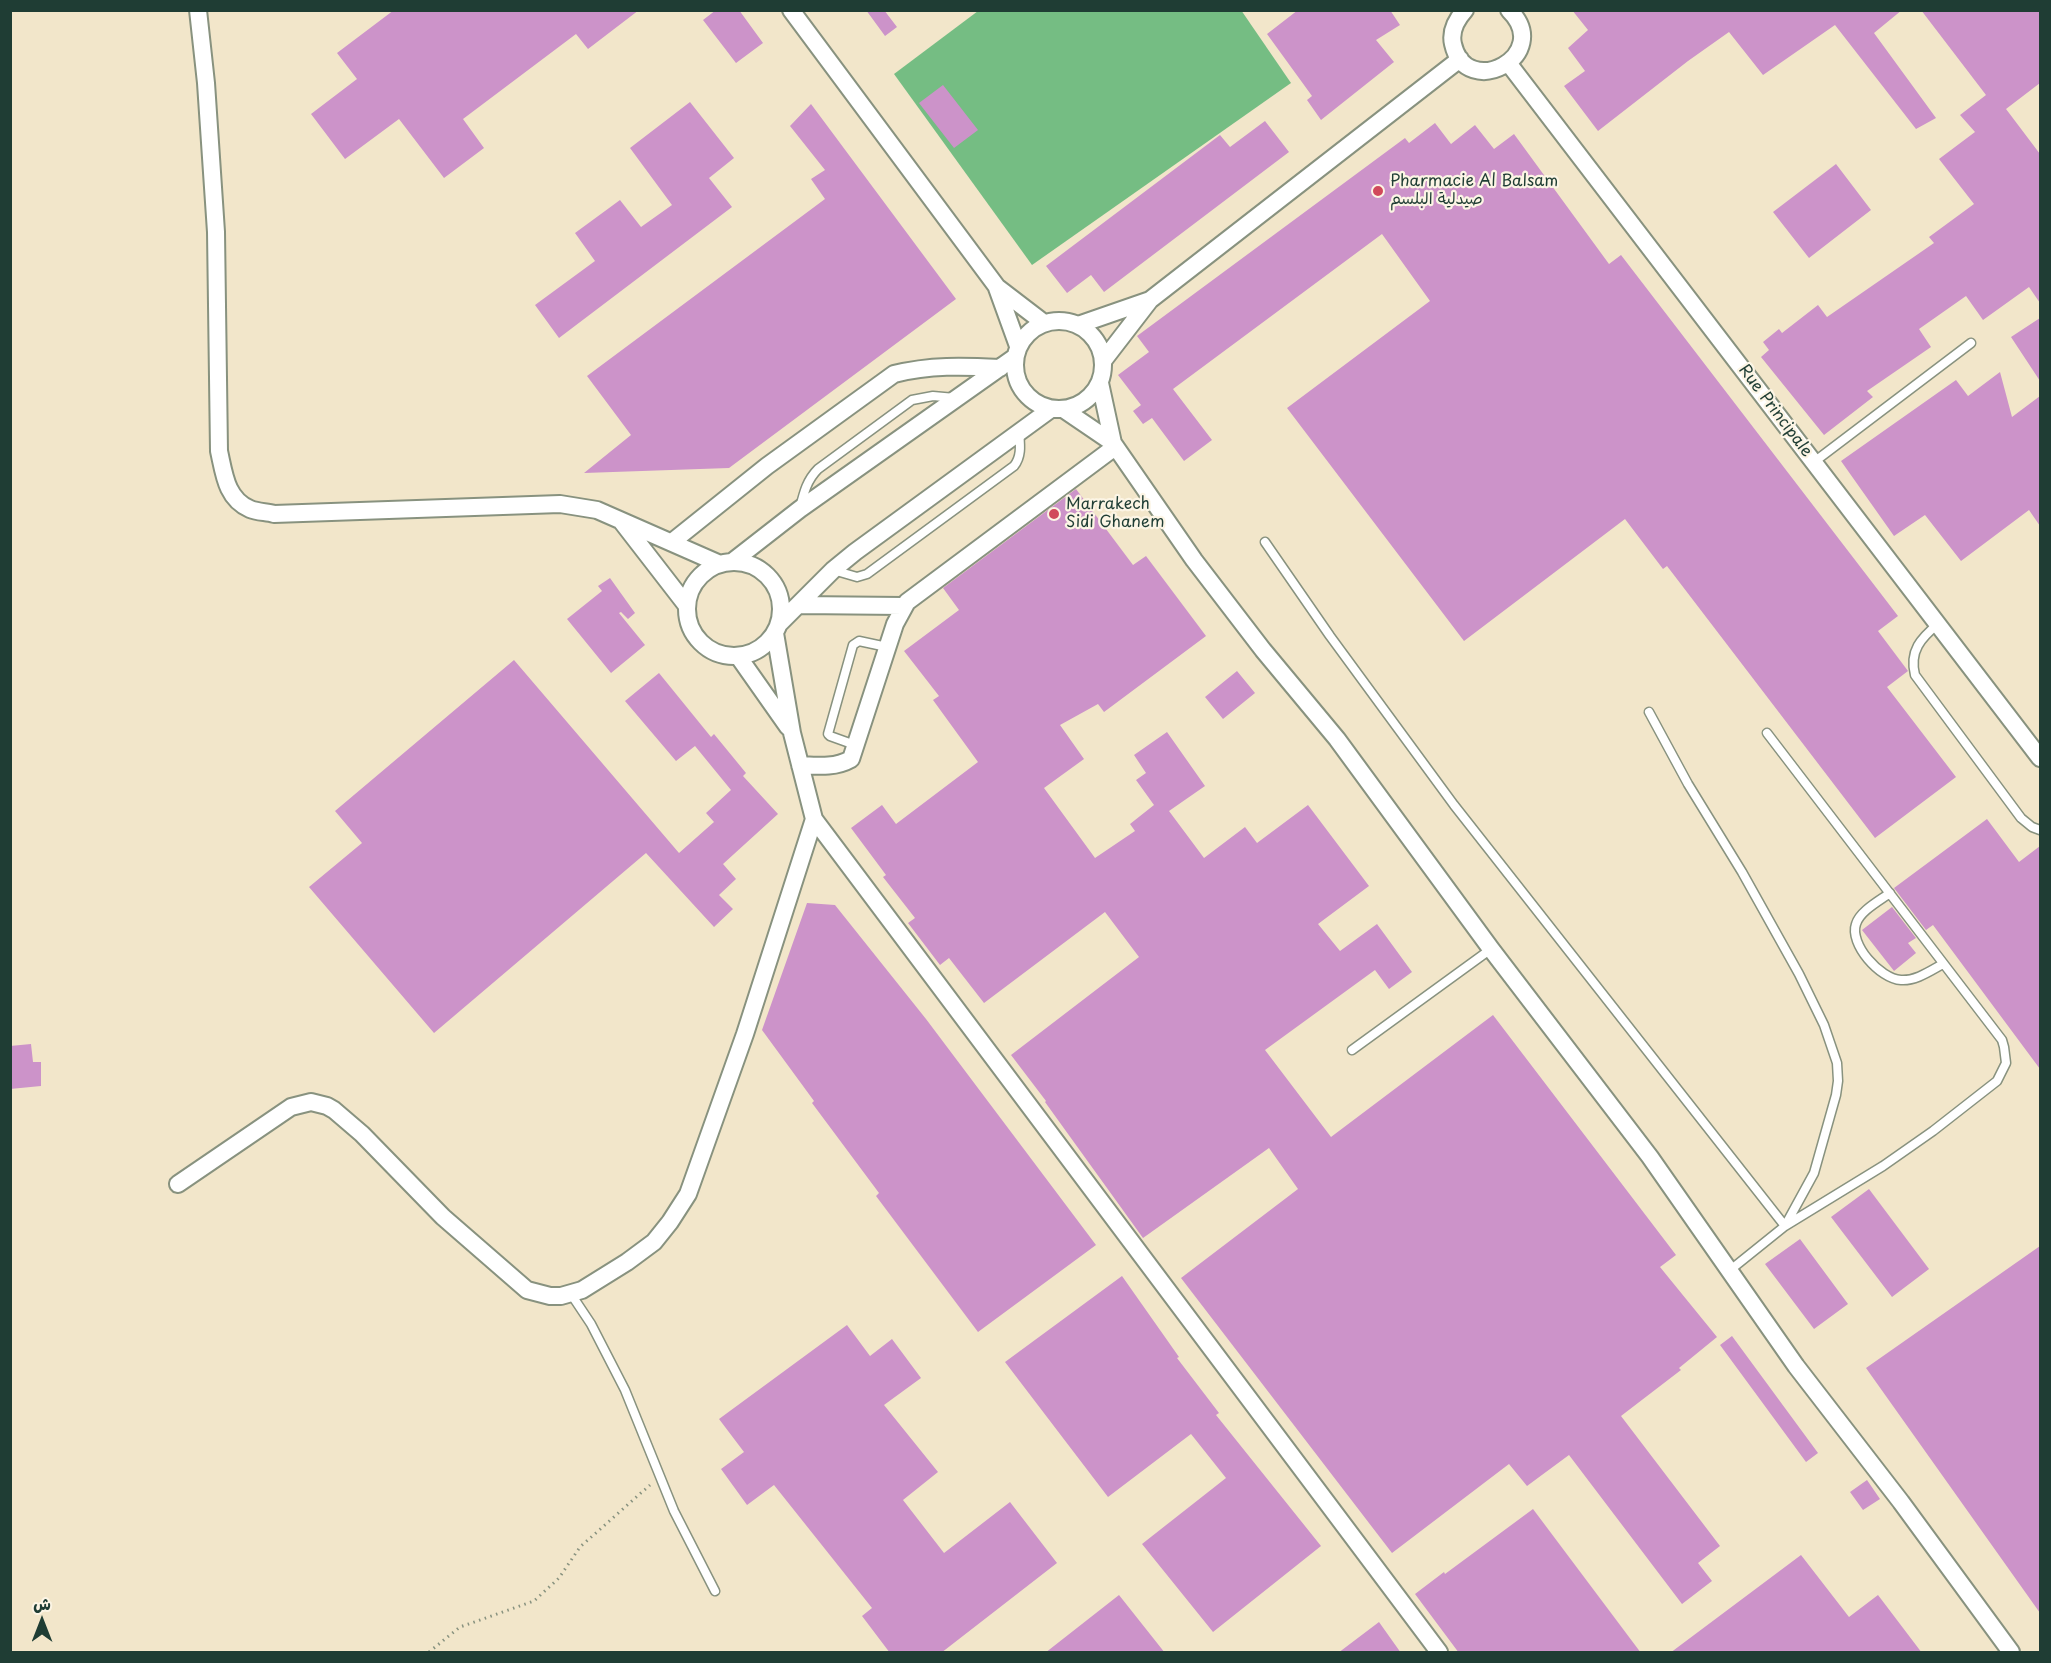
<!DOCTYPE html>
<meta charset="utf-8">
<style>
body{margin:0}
#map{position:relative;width:2051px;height:1663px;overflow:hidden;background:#f2e6ca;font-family:"Playpen Sans","Playpen Sans Arabic",sans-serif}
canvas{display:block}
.frame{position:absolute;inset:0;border:12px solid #1f3d34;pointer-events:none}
.north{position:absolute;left:12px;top:1591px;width:60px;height:60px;-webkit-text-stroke:4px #fcf5e5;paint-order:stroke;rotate:0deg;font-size:16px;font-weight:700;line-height:24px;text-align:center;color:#1f3d34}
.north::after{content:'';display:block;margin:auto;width:21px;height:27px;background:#1f3d34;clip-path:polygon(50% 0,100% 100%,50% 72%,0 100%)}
</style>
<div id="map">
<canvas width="2051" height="1663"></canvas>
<div class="frame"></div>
<div class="north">ش</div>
</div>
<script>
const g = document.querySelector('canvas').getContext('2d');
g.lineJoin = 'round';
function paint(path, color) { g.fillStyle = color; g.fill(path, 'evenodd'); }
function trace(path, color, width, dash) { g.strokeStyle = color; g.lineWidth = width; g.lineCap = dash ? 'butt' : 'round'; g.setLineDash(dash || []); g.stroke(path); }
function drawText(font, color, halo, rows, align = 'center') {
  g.font = font + ' "Playpen Sans","Playpen Sans Arabic",sans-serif'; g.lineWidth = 4.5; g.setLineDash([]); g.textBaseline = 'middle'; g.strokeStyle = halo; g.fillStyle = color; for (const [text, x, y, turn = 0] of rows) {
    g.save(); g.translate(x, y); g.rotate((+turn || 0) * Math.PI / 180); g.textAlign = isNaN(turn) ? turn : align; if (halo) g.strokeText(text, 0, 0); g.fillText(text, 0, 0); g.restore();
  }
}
paint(new Path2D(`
 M1241,10l50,73 -259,182 -138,-191 84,-63z`), '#75bd83');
paint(new Path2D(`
 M394,10h245l-51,39 -12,-15 -113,85 21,29 -40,30 -45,-59 -54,40 -34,-45 46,-35 -20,-26z
 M716,10h23l24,33 -27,20 -33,-43z
 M866,10h18l13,17 -12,9z
 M1298,10h92l10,15 -24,15 18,22 -73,58 -14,-20 5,-4 -45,-62z
 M1572,10h330l-28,23 62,85 -20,11 -81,-104 -72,50 -34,-43 -41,29 -90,70 -34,-45 21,-15 -17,-23 20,-18z
 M1921,10h119v73l-34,26 34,45v149l-11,-16 -46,33 -17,-24 -47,33 12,18 -64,44 6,6 -49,38 -63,-78 8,-7 -6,-8 16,-13 3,4 36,-28 9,12 107,-74 -5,-6 45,-33 -35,-45 36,-27 -15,-17 26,-20z
 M943,85l35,45 -24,18 -35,-45z
 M690,102l44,56 -25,20 23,29 -173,131 -24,-33 60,-44 -20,-28 45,-33 21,27 31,-22 -42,-57z
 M811,104l145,195 -227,169 -145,5 47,-38 -44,-59 238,-177 -14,-20 14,-9 -35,-44z
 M1265,121l24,31 -185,140 -13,-17 -24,18 -21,-27 174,-131 10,12z
 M1435,123l16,21 24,-19 19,24 20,-15 95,130 12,-9 277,361 -20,15 30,40 -21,16 69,90 -81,61 -208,-272 -4,3 -38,-50 -161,122 -177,-233 143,-107 -48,-67 -209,155 39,51 -28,21 -32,-43 -9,6 -10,-13 8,-6 -23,-30 31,-23 -12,-16 268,-198 4,5z
 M1836,164l35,46 -62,48 -36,-46z
 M2040,318v63l-29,-44z
 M2000,372l12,45 28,-21v130l-11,-16 -68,51 -36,-46 -31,21 -53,-75 115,-81 12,16z
 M1076,489l57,76 13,-9 60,80 -102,76 -6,-8 -38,21 24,34 -40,29 51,70 40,-27 -5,-7 24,-19 -18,-25 10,-7 -12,-18 33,-23 38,54 -36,25 35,47 41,-31 12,16 51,-38 61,81 -51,38 22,27 37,-27 35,48 -23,17 -14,-19 -110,80 66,87 162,-122 183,240 -16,12 57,70 -38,31 2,2 -60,46 99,130 -22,17 14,18 -30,23 -113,-149 -42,31 -18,-22 -117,89 -211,-275 117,-89 -29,-41 -126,90 -98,-136 1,-1 -35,-46 128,-98 -34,-45 -121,91 -35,-45 -9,7 -32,-42 7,-5 -32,-41 3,-2 -35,-47 31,-23 14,19 82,-62 -45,-62 6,-4 -35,-45 55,-41 -16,-22z
 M610,578l25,35 -7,6 -7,-7 -2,1 26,32 -34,28 -44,-54 35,-28 -4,-5z
 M514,660l165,193 35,-31 -8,-9 25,-23 -36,-44 -19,15 -51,-60 34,-28 52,64 3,-3 32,39 -3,3 35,38 -55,50 13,15 -17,16 14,14 -19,18 -68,-74 -212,180 -125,-146 53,-44 -27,-32z
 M1237,671l18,22 -32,26 -18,-22z
 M1987,819l32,43 21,-16v223l-107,-144 -7,5 -32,-42z
 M807,903l28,2 91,114 170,226 -118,87 -102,-136 3,-3 -67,-90 2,-2 -52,-71z
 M1892,907l24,31 -8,5 8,10 -22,18 -32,-41z
 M31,1044l2,18h8v24l-31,3v-43z
 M1869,1189l60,80 -37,28 -61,-80z
 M1800,1239l48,65 -34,25 -49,-65z
 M2040,1246v367l-174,-245z
 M1122,1276l57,81 -2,1 42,55 -3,2 105,131 -108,86 -71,-88 84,-66 -35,-44 -83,63 -103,-135z
 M847,1325l23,31 22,-17 29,39 -37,27 54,67 -35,28 41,53 66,-51 47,61 -116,90h-51l-28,-37 10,-8 -98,-123 -27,20 -26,-36 23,-17 -25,-33z
 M1732,1336l86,117 -12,9 -86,-117z
 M1867,1480l13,19 -17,11 -13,-18z
 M1533,1509l108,144h-182l-44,-59 29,-22 1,2z
 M1801,1555l48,62 29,-22 44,58h-252z
 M1119,1595l46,58h-120z
 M1379,1622l22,31h-63z`), '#cc93c9');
const lane = new Path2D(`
 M1814,462l157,-119
 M800,508c4,-16 7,-28 18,-39l94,-69 21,-4 22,2
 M1265,542l65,94 124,169 331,421 29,-53 22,-78 2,-14 -1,-18 -13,-38 -25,-51 -57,-102 -54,-88 -39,-72
 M833,570l24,7 10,-3 147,-108c8,-10 6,-22 5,-34
 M1938,624c-17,14 -29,27 -23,51l106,143 11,9 8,3
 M855,745l-25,-9 -2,-2 25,-89 6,-4 28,6
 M1890,893c-11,8 -30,18 -34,31 -7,20 24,55 45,56 15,1 29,-9 42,-16
 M1352,1050l139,-101
 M1729,1271l56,-45 98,-60 50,-35 64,-50 9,-18 -2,-16 -2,-7 -235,-307
 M571,1294l20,30 34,66 49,121 41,80`);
const street = new Path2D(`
 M198,10l8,73 10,149 3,219c5,22 7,48 31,58 7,3 17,3 24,5l286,-10 37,6 123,54
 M791,10l206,277 47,36
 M1465,10c-9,10 -15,21 -12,34 13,58 102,11 56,-34
 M1509,64l531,694
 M997,288l21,58
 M1015 365a44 44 0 1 1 88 0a44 44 0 1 1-88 0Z
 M1078,325l72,-25
 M1103,361l47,-61 310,-241
 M1100,383l13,60 81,117 69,90 74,89 154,210 159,208 146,209 105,136 110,150
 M1063,409l50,34
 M622,522l65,84
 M672,542l95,-76 127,-92c36,-9 69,-8 106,-6
 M687 609a47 47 0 1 1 94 0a47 47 0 1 1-94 0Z
 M732,562l68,-53 215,-152
 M799,605l104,1
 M779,624l54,-54 22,-18 196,-143
 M775,633l17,100 22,86 625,833
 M738,656l50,71
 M800,765c18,1 35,3 51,-6l44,-135 12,-22 208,-155
 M178,1184l113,-77 20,-5 16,4 7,4 28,24 81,83 84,73 23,6h11l21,-6 45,-28 27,-20 16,-20 18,-28 57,-160 69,-215`);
trace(lane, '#88927f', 11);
trace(street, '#88927f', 20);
trace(new Path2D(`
 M429,1652l31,-25 74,-26 25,-23 21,-31 70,-62`), '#88927f', 3, [1.5, 4.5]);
trace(lane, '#fff', 8);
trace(street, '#fff', 16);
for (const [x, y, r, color] of [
 [1378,191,6,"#d1495b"],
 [1054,514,6,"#d1495b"]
]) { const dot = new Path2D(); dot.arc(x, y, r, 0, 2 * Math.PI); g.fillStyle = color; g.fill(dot); trace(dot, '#fcf5e5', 2); }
drawText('16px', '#1f3d34', '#fcf5e5', [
 ["Pharmacie Al Balsam",1390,182],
 ["صيدلية البلسم",1390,200],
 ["Marrakech",1066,505],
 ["Sidi Ghanem",1066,523]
], 'left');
drawText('16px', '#1f3d34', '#fcf5e5', [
 ["Rue Principale",1775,411,53]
]);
</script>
